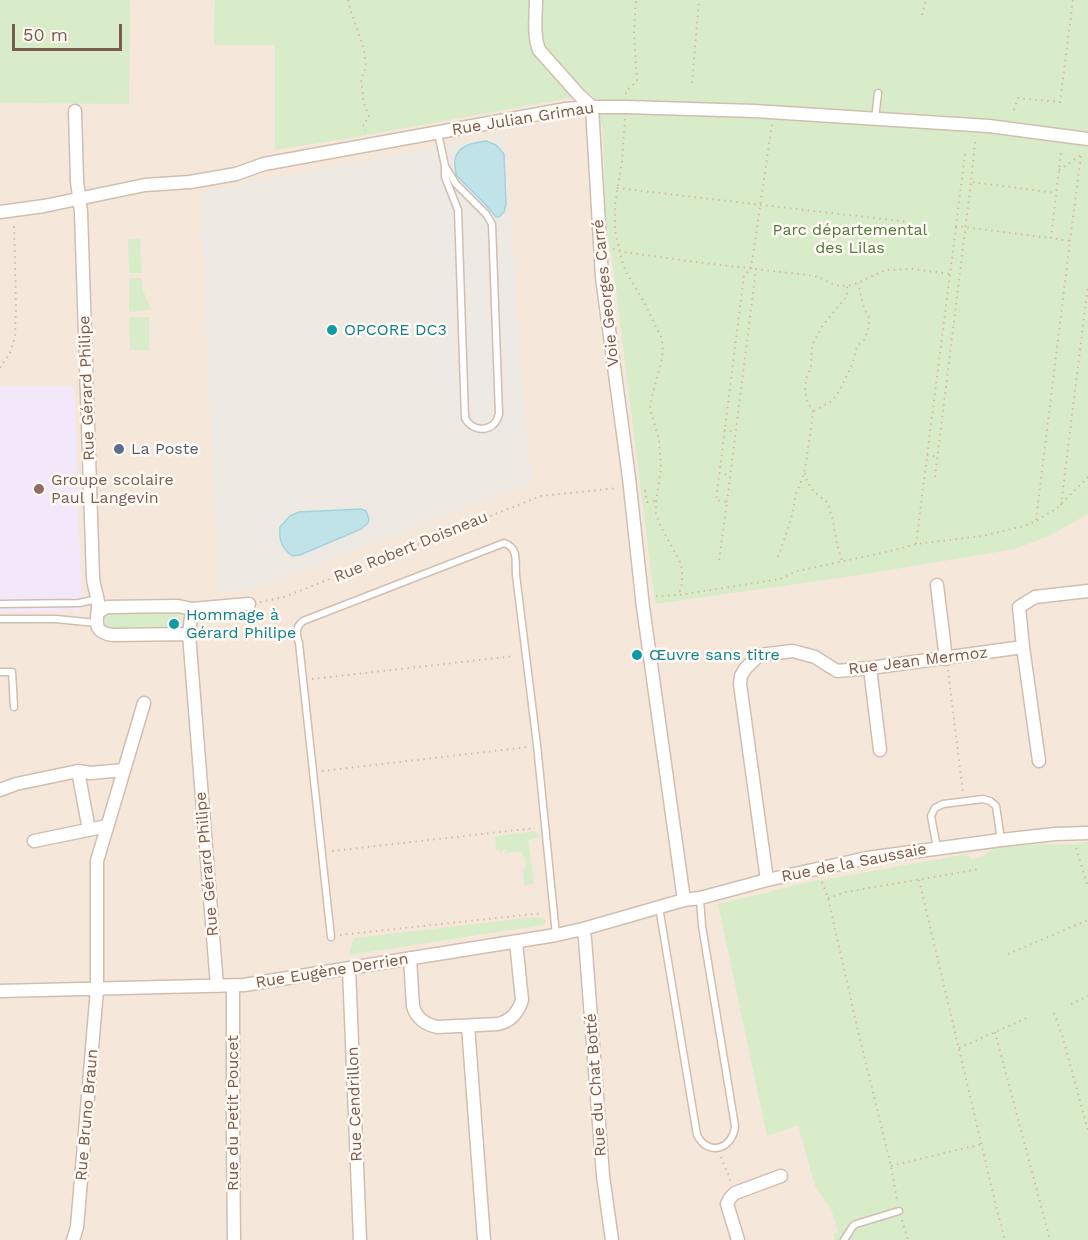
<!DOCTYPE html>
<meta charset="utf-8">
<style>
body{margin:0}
#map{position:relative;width:1088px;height:1240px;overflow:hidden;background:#fdf6ec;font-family:"Work Sans",sans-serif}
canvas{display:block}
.scale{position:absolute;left:12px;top:24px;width:110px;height:27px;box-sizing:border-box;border:3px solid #7a5c4d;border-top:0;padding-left:8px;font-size:18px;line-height:21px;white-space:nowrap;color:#7a5c4d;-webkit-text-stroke:4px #fffaf3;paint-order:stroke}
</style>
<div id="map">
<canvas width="1088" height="1240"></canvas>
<div class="scale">50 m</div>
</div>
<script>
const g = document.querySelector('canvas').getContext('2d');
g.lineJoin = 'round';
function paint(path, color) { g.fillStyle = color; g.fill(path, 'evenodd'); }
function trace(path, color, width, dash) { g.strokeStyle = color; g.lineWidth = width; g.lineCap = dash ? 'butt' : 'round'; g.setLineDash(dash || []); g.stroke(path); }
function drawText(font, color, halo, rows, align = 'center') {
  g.font = font + ' "Work Sans",sans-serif'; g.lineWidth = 5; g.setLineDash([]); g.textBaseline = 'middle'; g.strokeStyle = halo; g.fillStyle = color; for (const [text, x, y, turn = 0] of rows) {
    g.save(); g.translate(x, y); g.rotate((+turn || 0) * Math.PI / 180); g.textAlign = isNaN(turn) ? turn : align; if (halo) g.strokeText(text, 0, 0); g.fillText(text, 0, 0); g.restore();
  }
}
paint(new Path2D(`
 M0,0h1088v1240h-1088z`), '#f5e8da');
paint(new Path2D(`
 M505,134l15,217 11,131 -281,108 -32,2 -18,-400z`), '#efe9e4');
paint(new Path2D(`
 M0,386h74l7,205 -2,25 -7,-7 -10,1v2h-62z`), '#f3e8fa');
paint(new Path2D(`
 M0,0h130l-1,104 -129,-1z
 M215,0h873v514l-37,21 -36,14 -162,27 -198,28 -43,-346 -6,-27 -3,-101 -11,-36 -242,44 -75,12v-105h-61z
 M128,239h12l2,34h-13z
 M129,278h12l2,13 9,19 -23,2z
 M129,317h20v33h-19z
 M175,611c8,5 8,11 3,18 -20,1 -58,7 -74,-4l1,-9 5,-4z
 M535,831l3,3 2,4 -12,2 6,44 -10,1 -1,-16 3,-1 -1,-10 -5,-7 -2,1 -14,1 2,-2 -2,-2 -3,4h-2l1,-3h-4l-1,-14z
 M1088,842v398h-253l-2,-6 5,-3 -7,-22 -16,-23 -17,-61 -31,11 -49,-232 100,-24h5l144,-26 4,5 11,-2 16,-12 77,-1z
 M534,917l9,1 3,3 -1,2 -2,2 -194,30 4,-15 2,-2z`), '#d8ecc9');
const water = new Path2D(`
 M486,141l10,4 8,9 2,50 -2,8 -5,5h-3l-10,-12 -30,-30c0,-5 -2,-10 -1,-15 2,-15 19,-17 31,-19z
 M361,509l5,2 3,8 -1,4 -7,6 -61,26 -8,1c-11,-9 -13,-16 -12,-29l10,-11 9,-4z`);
paint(water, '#bfe3e8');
trace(water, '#a5d3da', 1.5);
const service = new Path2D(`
 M875,119l3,-26
 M438,133l7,33v11l13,33 7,208c9,16 30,14 34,-4l-7,-190 -6,-10 -30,-30 -11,-18
 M0,604l79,-1 19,-4
 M0,619h56l40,4
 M0,672h12l2,35
 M937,848l-6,-32 4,-8 8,-4 40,-5 7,2 6,5 5,34
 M659,907l38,228c11,22 36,14 38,-9l-33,-200 -2,-27
 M331,937l-32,-294c-3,-9 -4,-15 4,-22l201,-78c15,5 11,19 12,32l21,170 19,190
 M844,1240l9,-14 3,-2 43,-13`);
const minor = new Path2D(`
 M536,0c0,17 -3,34 3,50l40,45 13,12 10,170 27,201 14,129 41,293
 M75,111l2,70 4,31 12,366c1,9 4,16 5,24 1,16 -9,30 15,33l76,-1
 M0,212l44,-6 101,-21 45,-3 46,-8 28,-10 302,-55 26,-2h34l128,4 235,15 99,13
 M937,585l9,74
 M192,609l57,-5
 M98,612l9,-5 71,-1 14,3 -3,25 28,352
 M1023,647l16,114
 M870,668l10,82
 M78,771l11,59
 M0,790l16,-6 62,-13 12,2 34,-3
 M34,841l73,-15
 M767,880l-27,-196 1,-8 4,-7 14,-14 34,-4 22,6 22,14 33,-3 153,-21 -4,-40 16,-10 53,-6
 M583,929l2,10 18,237 9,64
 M410,958l3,48c3,12 13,19 25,21l60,-3c13,-3 20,-11 24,-24l-6,-58
 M349,968l11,272
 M233,986v153l1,101
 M0,991l244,-6 312,-50 27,-6 101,-29 16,-2 67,-18 100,-22 134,-18 54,-6 33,-1
 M468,1026l16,214
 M73,1240l4,-13 20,-238v-128l47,-158
 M738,1240l-11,-36 3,-6 5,-5 46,-17`);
trace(service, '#d1beb0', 9);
trace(minor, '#d1beb0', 15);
trace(new Path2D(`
 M348,0l2,9 14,40 2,18 -5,13 3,24 5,12v2l-6,6 2,7
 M922,15l4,-15
 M692,83l7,-83
 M626,94v-3l11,-10 -3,-48 2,-33
 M1014,110l4,-12 42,4 13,-102
 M625,119l-3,42 -7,44v26l5,20 1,7 5,14 18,30 17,35 2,9 -1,13 -12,45 1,8 8,28 2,28 -5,33v12l3,10 21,39 2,8v13l-3,12
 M975,142l-4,40 85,11
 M965,154l-9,72 95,12
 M1059,170l22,-15
 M617,188l292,34
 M1070,241l11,-86
 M613,249l12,3 70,10 112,13 11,2 17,8 12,1 11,-3 27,-13 28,-1 37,5
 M0,368l10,-15 5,-16 1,-29 -2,-86
 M814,411l18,-10 8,-11 13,-28 4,-16 7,-6 4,-9 1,-13 -5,-10 -6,-25
 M724,430l11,2
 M927,455l11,2
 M719,473l11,2
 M805,473l2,8 7,11 13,10 6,18 4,24 5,17
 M935,477l36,-295
 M645,490l2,12 9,-1
 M727,502l29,-233
 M1061,505l27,-220
 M1036,520l34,-279 -19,-3 10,-86
 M916,544l40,-318
 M778,557l13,-37 5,-26 8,-20 3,-18 6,-44 -6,-11 -2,-10 1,-12 5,-12 1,-22 11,-20 24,-29v-10
 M719,560l8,-58 -11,-2 28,-225 7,-6 21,-145
 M656,596l23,-1 101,-16 17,-8 89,-19 30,-8 66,-8 42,-10 12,-5 21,-13 31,-31
 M260,602l24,-5 257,-101 77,-8
 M948,670l15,123
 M312,679l203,-23
 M322,771l206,-24
 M1076,848l12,39
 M332,851l203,-23
 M919,880l77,326 9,34
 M822,882l6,16 30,133 33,135 6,34
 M828,898l18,-6 134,-23
 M340,935l203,-22
 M1008,954l80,-34
 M1071,1004l17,-8
 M1054,1013l9,25 25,93
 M995,1032l55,208
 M959,1048l68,-30
 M721,1157l10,25
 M891,1166l91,-22
 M902,1220l6,20`), '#d9b8a5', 2, [1.5, 4.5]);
trace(service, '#fff', 6);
trace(minor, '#fff', 12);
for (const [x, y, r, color] of [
 [332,330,6,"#0f9aa8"],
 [119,449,6,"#5c6f8a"],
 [39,489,6,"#8d6e63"],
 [174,624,6,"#0f9aa8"],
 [637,655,6,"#0f9aa8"]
]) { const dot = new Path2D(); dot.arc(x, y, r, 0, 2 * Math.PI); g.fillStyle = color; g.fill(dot); trace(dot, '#fffaf3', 2); }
drawText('16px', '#7a5c4d', '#fffaf3', [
 ["Rue Julian Grimau",523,119,-9],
 ["Voie Georges Carré",606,293,-96],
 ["Rue Gérard Philipe",87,388,-92],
 ["Rue Robert Doisneau",411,547,-22],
 ["Rue Jean Mermoz",918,661,-7],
 ["Rue de la Saussaie",854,863,-11],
 ["Rue Gérard Philipe",207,864,-95],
 ["Rue Eugène Derrien",332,971,-9],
 ["Rue du Chat Botté",596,1085,-94],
 ["Rue Cendrillon",355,1104,-92],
 ["Rue du Petit Poucet",233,1113,-90],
 ["Rue Bruno Braun",87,1115,-85]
]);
drawText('16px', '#537a41', '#fffaf3', [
 ["Parc départemental",850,230],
 ["des Lilas",850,248]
]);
drawText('16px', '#0d838f', '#fffaf3', [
 ["OPCORE DC3",344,330],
 ["Hommage à",186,615],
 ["Gérard Philipe",186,633],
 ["Œuvre sans titre",649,655]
], 'left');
drawText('16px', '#4e5e75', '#fffaf3', [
 ["La Poste",131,449]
], 'left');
drawText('16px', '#785e54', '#fffaf3', [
 ["Groupe scolaire",51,480],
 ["Paul Langevin",51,498]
], 'left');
</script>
